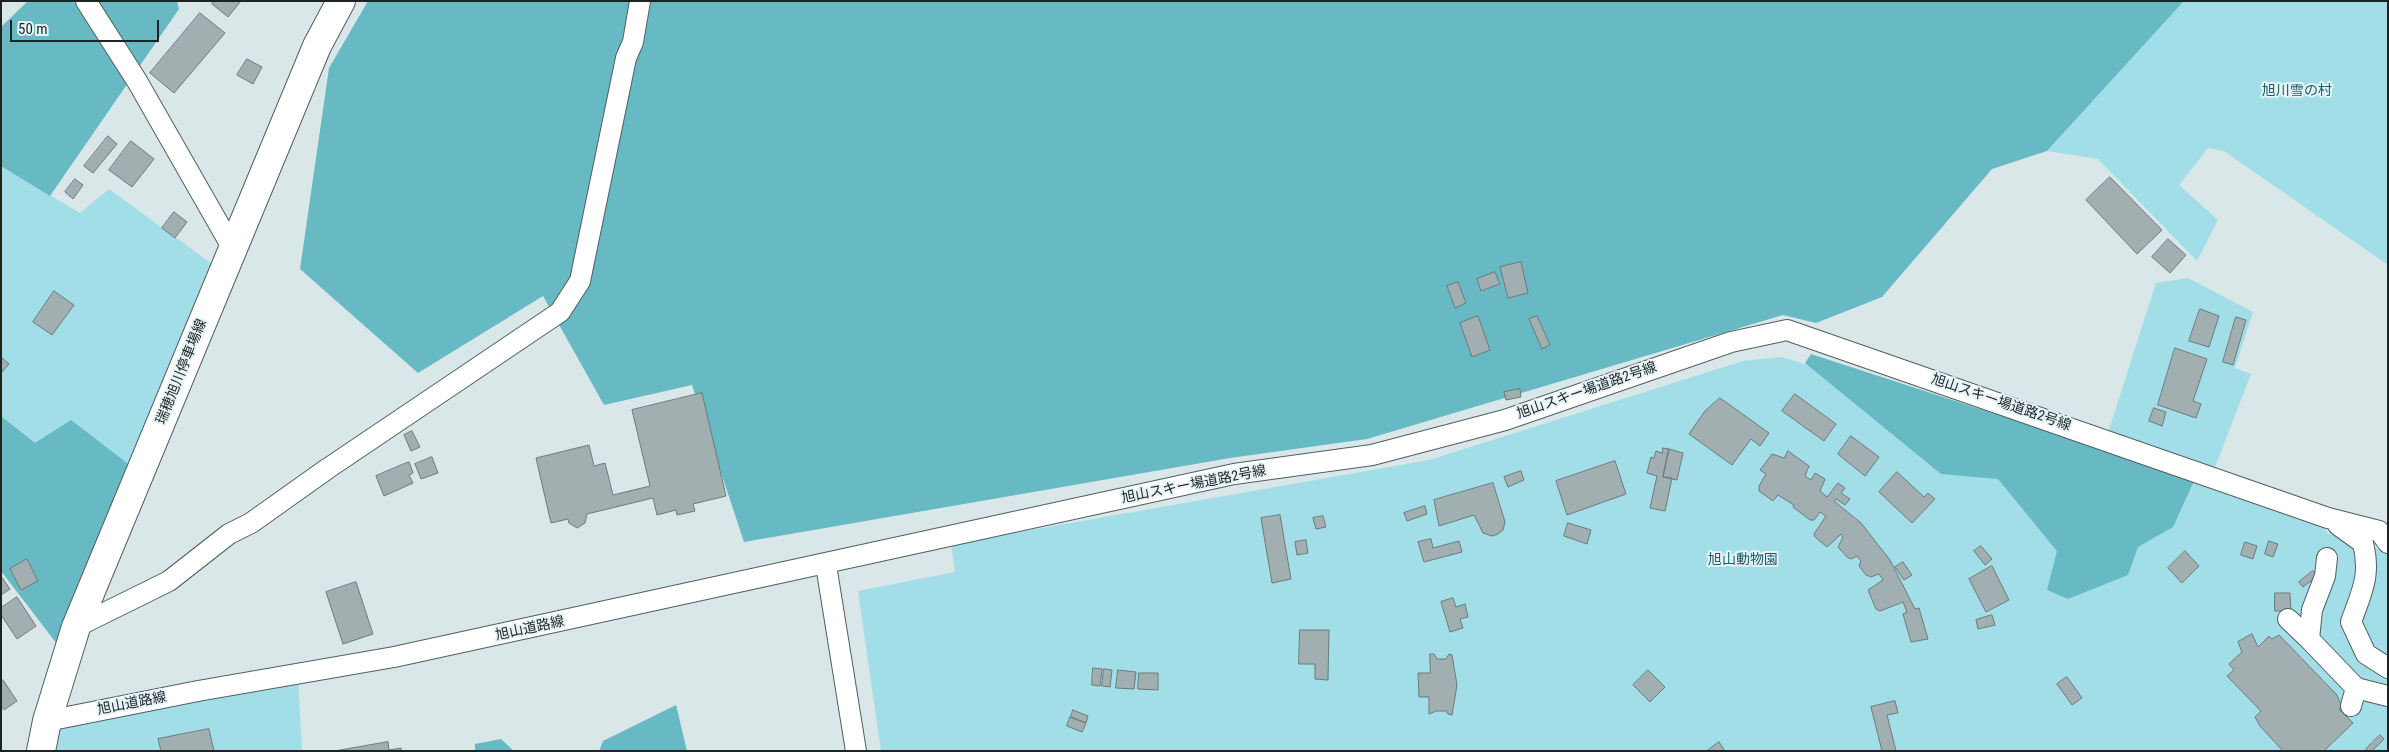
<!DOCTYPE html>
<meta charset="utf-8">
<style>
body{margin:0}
#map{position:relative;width:2389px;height:752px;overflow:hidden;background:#d9e7e9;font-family:"Roboto Condensed",sans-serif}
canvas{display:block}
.frame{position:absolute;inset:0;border:2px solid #1d2223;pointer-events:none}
.scale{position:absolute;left:10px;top:20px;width:149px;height:22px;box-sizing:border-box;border:2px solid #1d2223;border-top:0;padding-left:6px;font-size:15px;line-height:18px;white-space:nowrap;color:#1d2223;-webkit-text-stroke:4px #e6f4f7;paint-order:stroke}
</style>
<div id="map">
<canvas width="2389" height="752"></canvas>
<div class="frame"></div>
<div class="scale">50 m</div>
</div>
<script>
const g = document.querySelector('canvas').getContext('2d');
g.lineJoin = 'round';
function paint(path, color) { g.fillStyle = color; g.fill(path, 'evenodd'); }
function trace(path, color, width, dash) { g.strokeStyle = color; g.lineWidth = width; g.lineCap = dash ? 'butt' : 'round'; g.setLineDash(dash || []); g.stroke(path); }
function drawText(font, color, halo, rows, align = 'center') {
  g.font = font + ' "Roboto Condensed","Noto Sans JP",sans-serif'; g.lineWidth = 4; g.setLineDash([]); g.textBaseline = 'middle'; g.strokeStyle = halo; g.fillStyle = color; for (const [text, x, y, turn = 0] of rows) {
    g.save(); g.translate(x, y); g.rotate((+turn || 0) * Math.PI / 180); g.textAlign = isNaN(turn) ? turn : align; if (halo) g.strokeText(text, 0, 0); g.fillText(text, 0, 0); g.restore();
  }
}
paint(new Path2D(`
 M2184,1h204v264l-164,-114 -16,-3 -29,37 39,35 -21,41 -99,-102 -51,-8z
 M1,166l79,47 29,-24 114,83 -83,201 -105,-30 -34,-27z
 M2188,278l65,34 -18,56 16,6 -37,96 -106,-37 48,-150z
 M1782,357l408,132 5,-10 118,43 9,4 6,7 60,19v199h-1507l-23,-160 97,-19 -4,-28 478,-84 314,-99z
 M298,674l4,77h-261l6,-30z`), '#a1dee7');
paint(new Path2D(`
 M28,1h149l2,8 -129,187 -49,-30v-139z
 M368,1h1816l-137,150 -55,18 -110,128 -66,26 -33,-8 -416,124 -137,19 -486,84 -52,-157 -88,20 -61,-109 -125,77 -118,-104 29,-201z
 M1811,354l384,125 -22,48 -35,20 -10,28 -60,24 -21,-9 10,-39 -59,-72 -57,-5 -136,-111z
 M1,416l34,27 36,-23 69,53 -73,184 -66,-86z
 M676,705l11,46h-88l4,-10z
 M501,739l13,12h-39v-7z`), '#67b9c4');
const building = new Path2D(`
 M214,1h27l-13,16 -16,-13z
 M200,13l25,20 -51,60 -24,-20z
 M247,59l15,8 -9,17 -16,-9z
 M108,136l9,8 -24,29 -9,-7z
 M131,141l23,18 -22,28 -23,-17z
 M2110,177l52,53 -25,24 -51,-54z
 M75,179l8,6 -10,14 -8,-7z
 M174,212l13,10 -12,16 -13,-10z
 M2168,239l18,16 -16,18 -18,-16z
 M1521,262l7,31 -20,5 -8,-31z
 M1495,272l5,12 -19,7 -4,-12z
 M1458,282l8,21 -11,5 -8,-22z
 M54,291l20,14 -22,30 -19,-13z
 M2200,309l19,7 -10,31 -20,-6z
 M1478,316l12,34 -18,7 -12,-34z
 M1537,316l13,29 -8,4 -13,-30z
 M2236,317l10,3 -13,45 -10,-3z
 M2175,348l32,11 -14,42 8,3 -5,14 -38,-13z
 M1,357l8,7 -8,9z
 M1520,389l1,8 -15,3 -2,-8z
 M702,393l24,103 -33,8 2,7 -18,4 -1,-5 -19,5 -4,-17 -66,16 -2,9 -8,5 -8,-5 -1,-4 -17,4 -15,-65 53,-13 5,21 11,-3 8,32 37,-9 -18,-76z
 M1795,394l41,30 -12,17 -42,-30z
 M1720,398l49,35 -9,13 -9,-7 -19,26 -43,-31 16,-23z
 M2154,408l12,4 -4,14 -13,-5z
 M412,431l8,16 -9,4 -7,-16z
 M1851,436l28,21 -14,19 -27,-22z
 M1663,448l6,1 -6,28 9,1 -7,33 -15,-3 7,-32 -10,-3 4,-16 3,1 2,-7 6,2z
 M1669,449l14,4 -6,27 -14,-3z
 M1788,451l21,15 -4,10 6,4 4,-7 10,6 -5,12 7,6 11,-14 7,5 -4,5 9,6 -5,6 -9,-6 -2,2 27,22 29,37 25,49 4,-1 9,31 -17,3 -8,-28 4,-2 -4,-10 -23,9 -4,-2 -8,-19 15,-10 -4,-6 -8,3 -5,-2 -7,-9 2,-5 -4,-5 -6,3 -4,-2 -9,-10 5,-10 -2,-3 -14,13 -12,-10 -1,-3 12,-18 -6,-4 -6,8h-4l-17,-13 1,-2 -16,-10 -5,6 -14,-10v-5l7,-12 -6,-4 12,-16 12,4z
 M432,457l6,16 -17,6 -6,-15z
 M1615,461l11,33 -59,21 -11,-34z
 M409,462l4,11 -4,2 4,8 -29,13 -8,-20z
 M1521,471l3,9 -16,7 -4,-10z
 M1897,472l27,25 4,-4 7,6 -23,24 -33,-31z
 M1493,483l12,39 -2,8 -5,4 -6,2 -9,-3 -9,-18 -35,11 -5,-26z
 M1425,506l2,8 -20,7 -3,-8z
 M1280,515l11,64 -19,4 -11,-65z
 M1323,516l3,11 -10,2 -3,-11z
 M1568,523l23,7 -4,14 -23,-8z
 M1431,539l2,9 26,-7 3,11 -38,10 -6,-20z
 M1306,540l2,13 -11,2 -2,-13z
 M2269,541l9,3 -5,13 -8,-3z
 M2245,542l12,4 -4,13 -12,-4z
 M1981,546l11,13 -7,6 -11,-14z
 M2185,551l14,15 -17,17 -14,-15z
 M27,559l11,22 -17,9 -11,-21z
 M1903,562l9,13 -8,5 -9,-13z
 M1992,566l17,34 -23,12 -17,-33z
 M2313,571l4,5 -14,11 -4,-5z
 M1,576l9,13 -9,6z
 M356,582l17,52 -30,10 -17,-52z
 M2275,593h15l1,18h-16z
 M17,597l19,29 -19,13 -16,-24v-7z
 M1453,598l3,9 9,-3 3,13 -8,2 3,9 -13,4 -9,-30z
 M1992,615l3,10 -17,4 -2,-9z
 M1300,630h29l-1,50 -13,-1v-15h-16z
 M2252,634l6,13 11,-11 3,3 7,-4 58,60 5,12 -3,2 14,14 -29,28h-41l-23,-25 -5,-9 6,-6 -34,-35 7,-6 -5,-6 13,-12 -4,-10z
 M1430,654h4l3,5h9l3,-5 3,1 5,30 -5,30 -4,-1 -2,-3h-10l-7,3v-17h-10l-1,-24h12z
 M1093,668l9,1 -2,17 -8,-1z
 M1104,669l8,1 -2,17 -8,-1z
 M1118,670l18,2 -2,17 -18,-1z
 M1648,670l17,17 -15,15 -17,-17z
 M1139,673h19v17l-20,-1z
 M2067,677l15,21 -10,7 -15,-21z
 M3,680l14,21 -13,9 -3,-4v-24z
 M1895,701l3,12 -11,2 9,36h-14l-11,-44z
 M1073,710l15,6 -2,7 -15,-6z
 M1070,717l16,6 -4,9 -15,-6z
 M209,729l5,22h-53l-3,-12z
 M2380,735l4,4 -12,12h-4l-2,-2z
 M388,742l1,8 12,-2v3h-66z
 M1719,742l6,9h-18z`);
paint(building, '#a1afb1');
trace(building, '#6d7a7c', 1);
const street = new Path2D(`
 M86,1l51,80 96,168
 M2338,525l25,18c8,33 -1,48 -12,79l15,32 22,14
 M2327,558l-2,18 -13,34 -3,29 47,49 32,8
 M826,565l30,186
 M2288,619l21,20
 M76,627l93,-46 60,-47 22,-11 76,-54 233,-157 20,-31 46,-223 7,-16 7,-41
 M2351,706l5,-18
 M47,721l151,-30 196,-34 840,-183 138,-19 133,-35 226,-78 56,-12 541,188 51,13 9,12`);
const secondary = new Path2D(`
 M41,751l6,-30 29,-94 241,-581 24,-45`);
trace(street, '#525f61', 22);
trace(secondary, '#525f61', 30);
trace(street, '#fff', 20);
trace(secondary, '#fff', 28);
drawText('14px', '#185d65', '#e6f4f7', [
 ["旭川雪の村",2297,91],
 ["旭山動物園",1743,560]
]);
drawText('14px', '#1d2223', '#e6f4f7', [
 ["瑞穂旭川停車場線",182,372,-68],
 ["旭山スキー場道路2号線",1587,391,-19],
 ["旭山スキー場道路2号線",2001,403,19],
 ["旭山スキー場道路2号線",1194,485,-11],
 ["旭山道路線",530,629,-12],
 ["旭山道路線",132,704,-11]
]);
</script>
